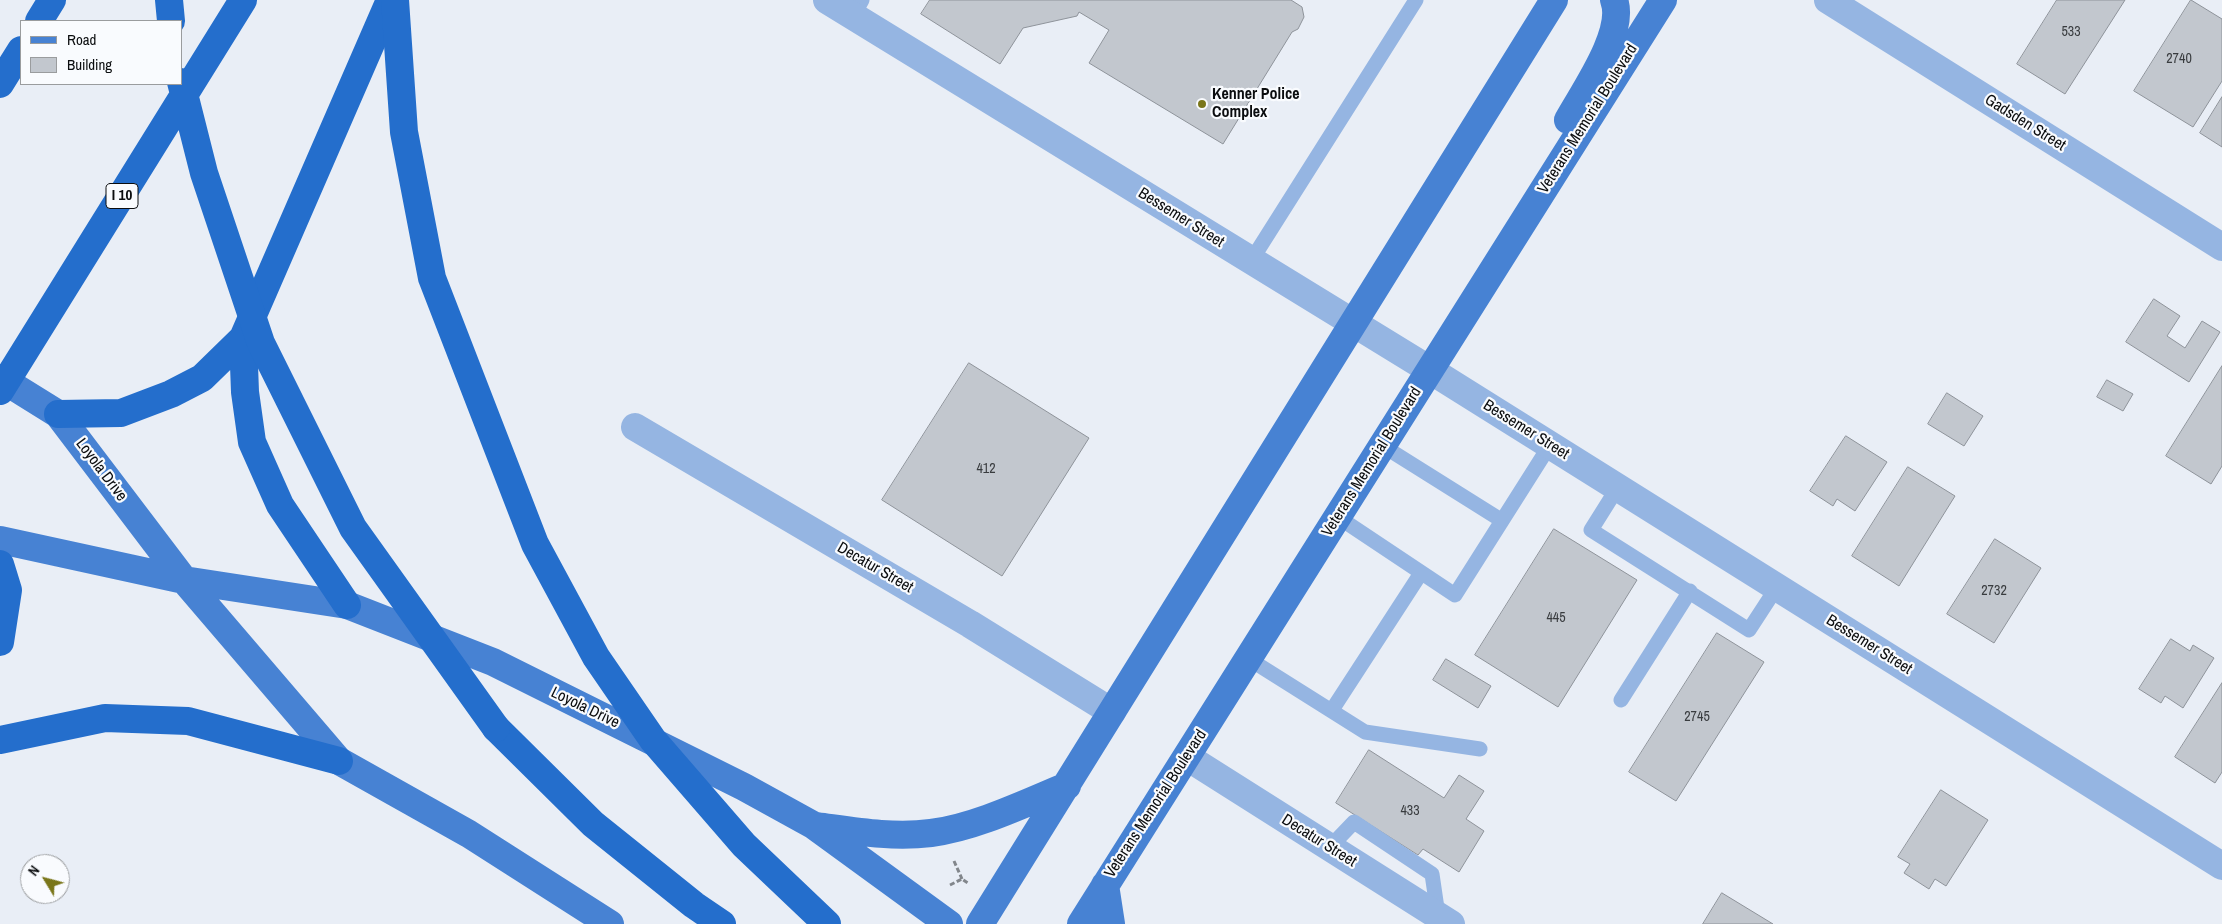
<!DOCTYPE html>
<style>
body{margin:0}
#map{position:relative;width:2222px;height:924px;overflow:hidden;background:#e9eef6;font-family:"Archivo Narrow",sans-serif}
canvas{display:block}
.legend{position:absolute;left:20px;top:20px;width:162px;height:65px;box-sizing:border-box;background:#f9fbfe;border:1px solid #9a9c9e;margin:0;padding:6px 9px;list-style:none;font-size:15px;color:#0b0d0f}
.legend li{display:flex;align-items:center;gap:10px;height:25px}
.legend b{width:25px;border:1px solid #9a9c9e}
.north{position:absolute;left:20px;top:854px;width:50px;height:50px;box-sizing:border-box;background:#f9fbfe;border:1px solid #9a9c9e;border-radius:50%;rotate:307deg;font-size:14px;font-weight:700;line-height:20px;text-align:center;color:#0b0d0f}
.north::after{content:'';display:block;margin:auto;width:18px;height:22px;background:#7a761a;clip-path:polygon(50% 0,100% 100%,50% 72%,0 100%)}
</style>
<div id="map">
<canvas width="2222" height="924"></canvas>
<ul class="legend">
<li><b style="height:6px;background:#4782d3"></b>Road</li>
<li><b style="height:14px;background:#c2c7ce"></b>Building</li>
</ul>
<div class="north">N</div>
</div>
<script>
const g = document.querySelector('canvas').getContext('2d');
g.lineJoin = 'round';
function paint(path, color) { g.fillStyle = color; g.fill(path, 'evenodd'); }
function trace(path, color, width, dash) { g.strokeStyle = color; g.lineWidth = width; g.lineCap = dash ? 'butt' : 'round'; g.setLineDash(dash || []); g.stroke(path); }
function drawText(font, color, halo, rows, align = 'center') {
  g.font = font + ' "Archivo Narrow",sans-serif'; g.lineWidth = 4.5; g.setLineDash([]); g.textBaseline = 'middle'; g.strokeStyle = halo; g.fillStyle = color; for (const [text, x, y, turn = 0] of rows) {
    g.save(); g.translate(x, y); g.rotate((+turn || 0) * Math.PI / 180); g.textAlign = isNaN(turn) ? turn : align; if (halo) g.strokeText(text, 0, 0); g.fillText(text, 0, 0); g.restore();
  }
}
const building = new Path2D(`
 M930,0h361l11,7 2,10 -6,12 -6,3 -69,112 -134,-81 20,-33 -30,-18 -2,4 -54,12 -23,36 -79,-50z
 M2057,0h68l-60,94 -48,-30z
 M2191,0l31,19v62l-29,46 -59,-36z
 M2222,97v50l-22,-14z
 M2154,299l26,17 -13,20 18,12 17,-27 18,11 -31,50 -63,-40z
 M969,363l120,75 -87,138 -120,-76z
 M2222,366v100l-11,18 -45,-28z
 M2107,380l26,14 -10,17 -26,-14z
 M1947,393l36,23 -19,30 -36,-22z
 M1846,436l41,26 -32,49 -18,-12 -4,7 -23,-15z
 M1908,467l47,29 -56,90 -47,-30z
 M1554,529l83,51 -79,127 -83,-52z
 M1995,539l46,29 -47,75 -47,-29z
 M1717,633l47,29 -88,139 -47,-29z
 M2171,639l19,12 3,-6 21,13 -31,50 -18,-12 -4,7 -22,-14z
 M1446,659l45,27 -13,22 -45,-28z
 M2222,683v89l-7,11 -40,-26z
 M1369,750l75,48 15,-23 25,16 -18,28 18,12 -25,41 -36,-23 -5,6 -82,-52z
 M1941,790l47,30 -42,66 -11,-7 -6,10 -25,-16 6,-9 -12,-7z
 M1722,893l51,31h-70z`);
paint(building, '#c2c7ce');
trace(building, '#8e939a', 1);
trace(new Path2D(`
 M954,861l8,18
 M950,885l12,-6 6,4`), '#82868b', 3, [5, 2.5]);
trace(new Path2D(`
 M853,16l9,-16
 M1251,261l165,-261
 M1383,446l118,74
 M1618,487l-27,43 158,100 28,-43
 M1338,517l117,78 95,-150
 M1249,659l116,73 115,17
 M1621,700l69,-109
 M1332,710l89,-137
 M1330,847l24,-25 78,52 6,41`), '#95b5e2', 15);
trace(new Path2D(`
 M827,0l603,370 792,496
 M1828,0l394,247
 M635,427l335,197 142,88
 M1187,757l264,167`), '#95b5e2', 28);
trace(new Path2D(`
 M1568,120c16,-29 58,-88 46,-120
 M0,378l58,36 126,166 155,181 130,73 141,90
 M0,540l184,40 163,25 146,57 251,125 69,38 136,99
 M817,826c37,5 75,12 114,7 43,-5 95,-30 136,-47
 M1105,885l6,39
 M980,924l574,-924
 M1081,924l582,-924`), '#4782d3', 28);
trace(new Path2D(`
 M169,0l2,21
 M39,21l13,-21
 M0,84l21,-34
 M243,338l2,54 7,50 28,63 67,100
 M58,414l63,-1 50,-19 31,-16 41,-40 147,-338
 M0,564l8,26 -8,52
 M496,728l97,96 101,81 28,19
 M0,740l105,-22 83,3 151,40`), '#246ecc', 28);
trace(new Path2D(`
 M395,0l9,132 28,146 103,266 61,113 57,83 91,105 83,79
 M181,82l23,91 57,170 92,185 143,200
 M0,391l243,-391`), '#246ecc', 28);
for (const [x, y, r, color] of [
 [1202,104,5,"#7a761a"]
]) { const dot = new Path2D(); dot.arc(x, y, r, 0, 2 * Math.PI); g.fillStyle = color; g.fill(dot); trace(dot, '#f9fbfe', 2); }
drawText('14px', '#393c3f', null, [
 ["533",2071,32],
 ["2740",2179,59],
 ["412",986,469],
 ["2732",1994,591],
 ["445",1556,618],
 ["2745",1697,717],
 ["433",1410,811]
]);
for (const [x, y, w] of [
 [122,196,32]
]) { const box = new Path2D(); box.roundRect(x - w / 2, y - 12.5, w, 25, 4); g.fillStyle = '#f9fbfe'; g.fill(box); trace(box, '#0b0d0f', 1); }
drawText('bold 15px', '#0b0d0f', null, [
 ["I 10",122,196]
]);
drawText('bold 16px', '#0b0d0f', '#f9fbfe', [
 ["Kenner Police",1212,95],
 ["Complex",1212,113]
], 'left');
drawText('16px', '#0b0d0f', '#f9fbfe', [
 ["Veterans Memorial Boulevard",1588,119,-58],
 ["Gadsden Street",2025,123,32],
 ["Bessemer Street",1181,218,32],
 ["Bessemer Street",1526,430,32],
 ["Veterans Memorial Boulevard",1372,462,-58],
 ["Loyola Drive",101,470,53],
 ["Decatur Street",875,568,30],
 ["Bessemer Street",1869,645,32],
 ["Loyola Drive",585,708,26],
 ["Veterans Memorial Boulevard",1156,804,-57],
 ["Decatur Street",1319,841,32]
]);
</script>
